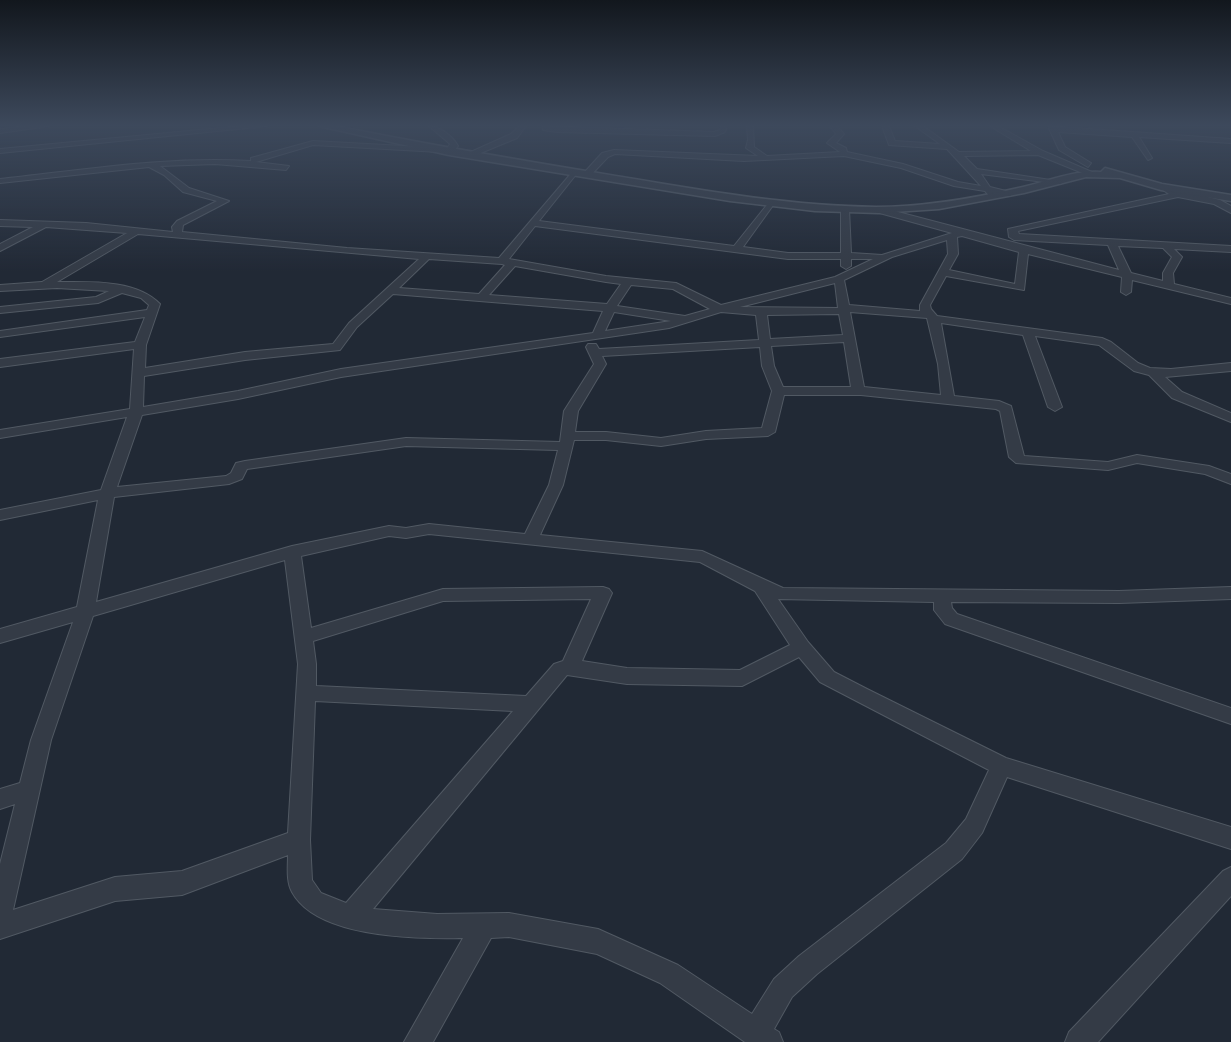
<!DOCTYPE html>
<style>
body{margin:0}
canvas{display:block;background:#212935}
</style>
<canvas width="1231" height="1042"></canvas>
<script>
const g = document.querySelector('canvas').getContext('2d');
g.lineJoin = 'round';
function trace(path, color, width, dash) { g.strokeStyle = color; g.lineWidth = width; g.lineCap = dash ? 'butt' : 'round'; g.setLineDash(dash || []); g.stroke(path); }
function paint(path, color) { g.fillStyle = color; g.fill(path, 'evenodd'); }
const minor = new Path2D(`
 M26,126h23l-49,7v-4z
 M241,126h26l-267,27v-4z
 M429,126c10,0 24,10 29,20l-6,8 -7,-2 5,-8z
 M519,126h7l-9,12 -46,19 -7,-2 47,-21z
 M543,126l171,6 6,-2 1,-4h6l-2,6 -10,4 -158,-4 -14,-2z
 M747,126h6l1,21 13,9 73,-4 -13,-9 9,-9 -6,-8h7l7,8 -8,9 10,5 1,4 56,12 55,18 23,4 -34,-37 -58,-4 -7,-19h7l6,15 45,3 -25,-18h8l36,26 72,-1 -41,-25h8l45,25 49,21 -7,2 -47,-19 -74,1 13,13 87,13 -4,2 -79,-10 9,13 24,6 -4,3 -16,-3 1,2 -4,3 -6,-7 -31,-5 -53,-18 -57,-12 -100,5 -129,-7 -7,3 -18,19 -7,-2 19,-21 12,-3 144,6 -12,-8 2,-8z
 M1048,126l183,13v4l-92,-6 13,21 -4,2 -16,-23 -74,-5 7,15 26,16 -3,4 -29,-17z
 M313,141l127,7 4,2 -4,2 -127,-7 -57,17 33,4 -3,4 -71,-6 -55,2 29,22 40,13 -46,24 -1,7 165,16 152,10 75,-88 4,2 -39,49 195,25 36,-45 4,3 -31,43 45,6h53v-44l4,-3 4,3 2,44 31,2 70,-22 -76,-21v-4l3,-1 240,63 -11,-25 -94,-5 -5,-3 -1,-8 161,-35 -6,-4 4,-3 53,13 11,6v7l-17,-9 -36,-7 -160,34 1,3 212,12v6l-57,-3 8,8 -9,16 1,11 57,14v6l-99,-24 -1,12 -5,3 -5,-3 1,-15 -94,-23 -4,36 -78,-14 -16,29 1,4 6,7 165,22 9,4 27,21 12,5 21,1 60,-6v8l-66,6 17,15 49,21v9l-59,-24 -23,-23 -15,-4 -35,-26 -64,-9 27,71 -7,4 -7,-4 -25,-72 -82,-12 13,73 45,5 12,5 13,50 84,6 29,-7 72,11 22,8v10l-26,-10 -68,-11 -29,7 -92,-7 -7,-6 -9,-46 -4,-2 -135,-14h-77l-9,37 -7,4 -62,3 -45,7 -55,-6h-32l-11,45 -23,50 162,16 81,37 336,3 112,-4v12l-112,4 -168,-1 1,6 5,6 274,94v16l-286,-100 -11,-14v-8l-156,-3 30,43 26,30 33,17 139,69 225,69v22l-224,-72 -25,56 -20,26 -145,115 -25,23 -18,32 5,3 4,10h-38l-85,-59 -63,-29 -88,-17 -18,1 -58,104h-29l59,-104c-47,1 -146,0 -171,-46 -6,-11 -4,-25 -4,-37l-106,40 -67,6 -115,38v-75l15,-60 -15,5v-20l20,-6 11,-43 42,-118 -73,21v-14l77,-22 21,-107 -98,20v-10l101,-20 26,-73 -127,21v-8l130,-21 4,-60 -134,18v-8l135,-17 10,-25 -145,20v-6l147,-21 2,-5 -8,-7 -19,-5 -24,10 -98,10v-6l96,-10 13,-6 -52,-3 -57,3v-6l42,-3 85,-49 -81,-6 -46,24v-7l33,-17 -33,-1v-6l86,3 87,9 -1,-5 5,-6 40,-20 -34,-9 -19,-17 -15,-8 -149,16v-4c84,-9 166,-23 251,-18v-3zM535,226l253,33h53v7l5,3 5,-3v-7h22l-38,18 -114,28 -45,-22 -70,-7 -97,-17zM138,234l281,25 -70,64 -16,21 -88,8 -100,16 1,-23 14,-41c-24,-25 -70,-22 -103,-22zM962,236l57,16 -4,32 -66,-14 9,-16 -1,-17zM947,240l1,14 -28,51v6l-71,-6 -5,-25 48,-23zM1118,246l45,2 9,9 -9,16v8l-32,-8zM429,259l73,5 3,1 -26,29 -80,-6zM515,266l91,16 15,2 -14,20 -118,-9zM835,283l3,25 -98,-1zM631,285l42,4 37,20 -25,7 -68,-10zM393,294l210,17 -10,22 -252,36 -103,22 -95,16 1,-31 101,-16 95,-10 17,-23zM614,312l57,9 -66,10zM721,312l35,3 3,25 -160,9 -3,-5h-8l-2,3 8,17 -30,47 -4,31 -154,-4 -161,23 -9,2 -5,10 -5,3 -109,11 25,-72 96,-16 103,-22 328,-49zM850,312l77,6 11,46 3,31 -77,-8zM839,314l4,21 -73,4 -3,-24zM844,342l7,45h-68l-9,-21 -3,-20zM760,347l2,19 10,25 -10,37 -56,3 -45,7 -55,-6h-31l3,-21 28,-47 -4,-8zM406,446l152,4 -9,35 -24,49 -96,-10 -23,4 -17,-2 -97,20 -196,56 18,-105 115,-13 13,-5 5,-10zM429,534l271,28 55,29 35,54 -50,25 -113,-2 -45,-7 30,-68 -3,-4 -6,-2 -160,2 -132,39 -10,-72 88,-20 17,2zM285,560l13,104 -10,169 -106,38 -67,6 -102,33 38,-170 42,-124zM591,599l-28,62 -9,3 -28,32 -210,-10v-22l-3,-23 130,-40zM799,657l21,25 169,88 -23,49 -20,24 -147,113 -25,23 -22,35 -74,-49 -80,-36 -89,-16 -72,1 -64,-5 194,-234 60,9 115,2zM315,701l198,10 -167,192 -25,-10 -9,-13 -2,-40z
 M1231,867v29l-133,146h-33l4,-10 154,-161z`);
const tertiary = new Path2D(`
 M319,126h17c97,20 195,36 292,52 83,14 165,28 248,29 49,0 99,-9 147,-20 26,-6 51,-17 78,-15l4,-4 57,16 69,11v6l-70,-11 -41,-12 -34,-1 -62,16 -85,16 -60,4 -64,-2 -85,-10 -281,-46z`);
trace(minor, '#515963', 2);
trace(tertiary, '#515963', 3);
paint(minor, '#343b46');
paint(tertiary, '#343b46');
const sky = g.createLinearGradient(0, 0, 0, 272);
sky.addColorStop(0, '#12171d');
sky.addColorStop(0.46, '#3d495c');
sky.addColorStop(1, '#3d495c00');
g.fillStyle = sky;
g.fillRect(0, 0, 1231, 272);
</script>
